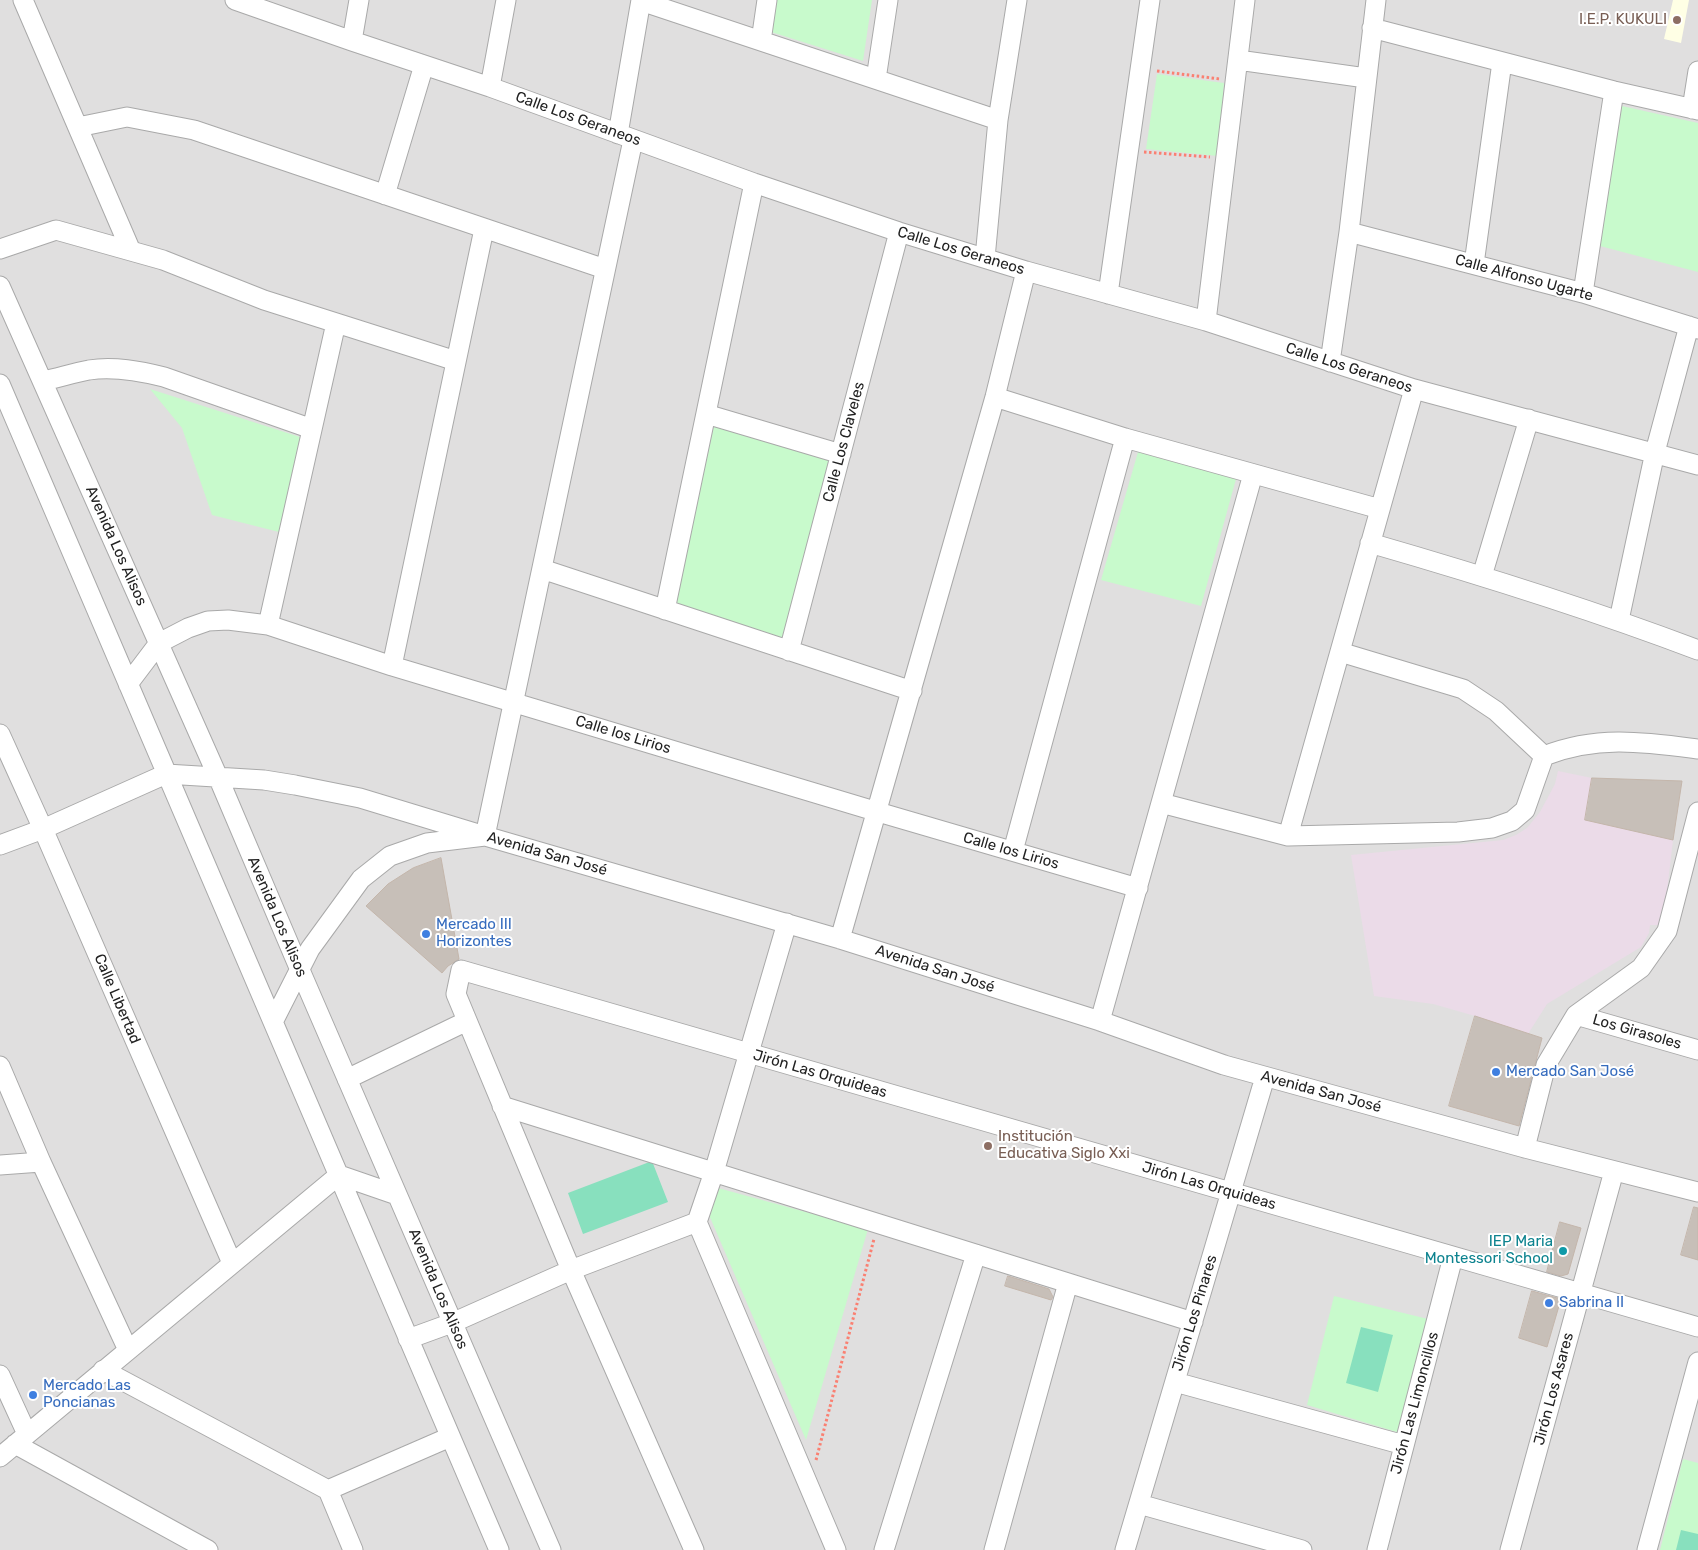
<!DOCTYPE html>
<meta charset="utf-8">
<style>
body{margin:0}
canvas{display:block;background:#f2efe9}
</style>
<canvas width="1698" height="1550"></canvas>
<script>
const g = document.querySelector('canvas').getContext('2d');
g.lineJoin = 'round';
function paint(path, color) { g.fillStyle = color; g.fill(path, 'evenodd'); }
function trace(path, color, width, dash) { g.strokeStyle = color; g.lineWidth = width; g.lineCap = dash ? 'butt' : 'round'; g.setLineDash(dash || []); g.stroke(path); }
function drawText(font, color, halo, rows, align = 'center') {
  g.font = font + ' Rubik,sans-serif'; g.lineWidth = 4; g.setLineDash([]); g.textBaseline = 'middle'; g.strokeStyle = halo; g.fillStyle = color; for (const [text, x, y, turn = 0] of rows) {
    g.save(); g.translate(x, y); g.rotate((+turn || 0) * Math.PI / 180); g.textAlign = isNaN(turn) ? turn : align; if (halo) g.strokeText(text, 0, 0); g.fillText(text, 0, 0); g.restore();
  }
}
paint(new Path2D(`
 M0,0h1698v1550h-1698z`), '#e0dfdf');
paint(new Path2D(`
 M1558,771l34,7 -7,42 88,20 -10,85h-13l-1,8 -8,14 -94,57 -19,30 -53,-18 -42,-12 -59,-8 -23,-141 152,-15 13,-5 11,-7 13,-16 15,-28z`), '#ebdbe8');
paint(new Path2D(`
 M1673,0h16l-8,43 -17,-4z`), '#ffffe5');
paint(new Path2D(`
 M773,0h99l-9,61 -95,-30z
 M1157,74l67,9 -6,73 -72,-7z
 M1622,106l76,17v149l-98,-26z
 M150,389l150,48 -21,95 -67,-17 -30,-87z
 M717,413l119,32 -52,196 -110,-37z
 M1138,452l98,27 -35,127 -100,-26z
 M718,1188l150,41 -62,211 -97,-225z
 M1334,1296l98,24 -32,113 -93,-28z
 M1683,1459l15,4v87h-38z`), '#c8facc');
paint(new Path2D(`
 M652,1161l16,41 -85,32 -15,-41z
 M1361,1327l32,8 -15,57 -32,-9z
 M1681,1530l17,4v16h-22z`), '#88e0be');
const building = new Path2D(`
 M1592,778l90,3 -9,59 -88,-20z
 M441,858l18,101 -11,7 -6,7 -76,-67 22,-22 25,-16z
 M1475,1016l67,22 -23,88 -70,-20z
 M1694,1207l4,1v52l-17,-5z
 M1560,1222l21,6 -13,46 -7,2 -14,-4z
 M1008,1276l41,13 4,8 -2,3 -46,-14z
 M1532,1291l29,8 -14,48 -28,-9z`);
paint(building, '#c7bfb8');
trace(building, '#c4b6ab', 1);
const minor = new Path2D(`
 M23,0l108,251
 M235,0l117,41 138,46 264,96 145,49 127,39 180,50 208,68 284,76
 M641,1l357,119
 M1372,28l242,63 84,19
 M352,41l7,-41
 M761,41l6,-41
 M1238,60l128,18
 M876,79l12,-79
 M490,87l16,-87
 M1692,109l6,-38
 M78,127l49,-10 67,13 411,139
 M618,134l23,-134
 M385,195l39,-130
 M1349,232l234,61 115,36
 M0,249l56,-19 107,30 101,40 192,61
 M985,258l13,-138 19,-120
 M1474,264l28,-202
 M0,286l218,491 82,193 251,580
 M1583,293l31,-202
 M1108,294l42,-294
 M1206,321l39,-321
 M1330,362l19,-130 27,-232
 M43,381c15,-3 30,-8 46,-11 25,-4 51,1 75,7l148,52
 M0,384l499,1166
 M995,397l130,41 255,71
 M706,414l135,40
 M1370,543c111,32 220,66 328,107
 M542,569l370,122
 M1482,576l47,-157
 M665,610l89,-427
 M1619,620l36,-168 34,-126
 M268,625l68,-302
 M789,651l110,-419
 M1340,652l123,37 33,22 48,45
 M392,666l92,-437
 M128,684l31,-41 29,-15 20,-7 20,-1 40,5 124,41 486,146 260,76
 M0,734l43,95 189,434
 M1161,803l127,33 170,-4 34,-4 20,-7 13,-11 19,-54c53,-21 100,-14 154,-7
 M1288,836l126,-447
 M0,845l43,-16 123,-55 98,6 31,5 65,13 125,38 355,103 260,82 124,44 301,83 173,44
 M1013,851l112,-413
 M787,923l-73,249 -17,50 139,328
 M840,939l155,-542 31,-126
 M1576,1015l122,35
 M1100,1021l153,-547
 M273,1022l37,-73 51,-70 29,-23 37,-13 58,-7 148,-696
 M0,1066l41,96 87,188
 M347,1079l120,-58
 M502,1106l691,216
 M1525,1148l21,-83 30,-50 65,-47 26,-37 31,-119
 M0,1165l41,-3
 M408,1339l44,-16 119,-53 126,-48
 M103,1370l225,120 25,60
 M0,1375l27,59
 M1175,1382l229,63
 M15,1444l193,106
 M0,1457l339,-282 58,20
 M328,1490l122,-53
 M1139,1504l163,46
 M694,1550l-123,-280 -115,-276 5,-24 1237,357
 M884,1550l92,-296
 M994,1550l74,-267
 M1125,1550l140,-473
 M1377,1550l76,-293
 M1510,1550l104,-379
 M1647,1550l51,-188`);
trace(minor, '#a9a9a9', 21);
trace(new Path2D(`
 M1157,71l63,8
 M1144,152l66,5
 M816,1460l58,-221`), '#fa8072', 3, [2.5, 2.5]);
trace(minor, '#fff', 19);
for (const [x, y, r, color] of [
 [1677,20,5,"#8d6e63"],
 [426,934,5,"#3f7fe0"],
 [1496,1072,5,"#3f7fe0"],
 [988,1146,5,"#8d6e63"],
 [1563,1251,5,"#0f9aa8"],
 [1549,1303,5,"#3f7fe0"],
 [33,1395,5,"#3f7fe0"]
]) { const dot = new Path2D(); dot.arc(x, y, r, 0, 2 * Math.PI); g.fillStyle = color; g.fill(dot); trace(dot, '#fff', 2); }
drawText('15px', '#785e54', '#fff', [
 ["I.E.P. KUKULI",1667,20],
 ["Institución",998,1137,"left"],
 ["Educativa Siglo Xxi",998,1154,"left"]
], 'right');
drawText('15px', '#222', '#fff', [
 ["Calle Los Geraneos",578,119,20],
 ["Calle Los Geraneos",961,251,17],
 ["Calle Alfonso Ugarte",1524,278,15],
 ["Calle Los Geraneos",1349,368,18],
 ["Calle Los Claveles",844,442,-75],
 ["Avenida Los Alisos",116,546,66],
 ["Calle los Lirios",623,735,17],
 ["Calle los Lirios",1011,851,16],
 ["Avenida San José",547,854,16],
 ["Avenida Los Alisos",277,917,67],
 ["Avenida San José",935,969,18],
 ["Calle Libertad",117,999,67],
 ["Los Girasoles",1637,1032,16],
 ["Jirón Las Orquideas",820,1074,16],
 ["Avenida San José",1321,1092,15],
 ["Jirón Las Orquideas",1209,1186,16],
 ["Avenida Los Alisos",438,1289,67],
 ["Jirón Los Pinares",1195,1313,-73],
 ["Jirón Los Asares",1554,1389,-75],
 ["Jirón Las Limoncillos",1415,1403,-75]
]);
drawText('15px', '#366cbe', '#fff', [
 ["Mercado III",436,925],
 ["Horizontes",436,942],
 ["Mercado San José",1506,1072],
 ["Sabrina II",1559,1303],
 ["Mercado Las",43,1386],
 ["Poncianas",43,1403]
], 'left');
drawText('15px', '#0d838f', '#fff', [
 ["IEP Maria",1553,1242],
 ["Montessori School",1553,1259]
], 'right');
</script>
